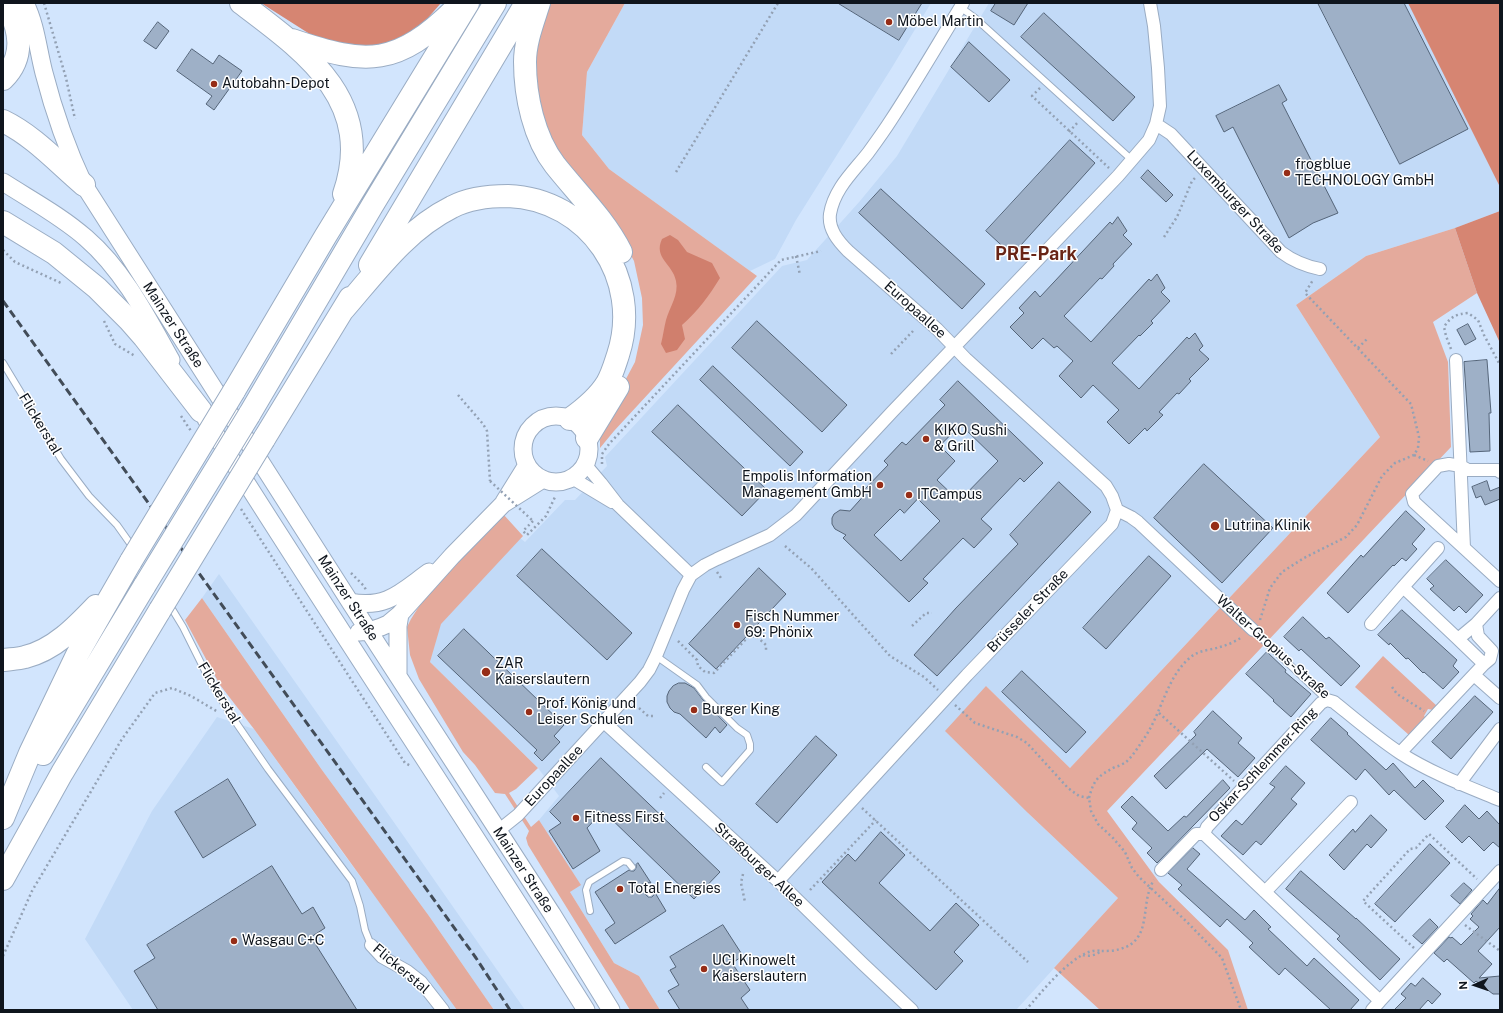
<!DOCTYPE html>
<meta charset="utf-8">
<style>
body{margin:0}
#map{position:relative;width:1503px;height:1013px;overflow:hidden;background:#d2e5fd;font-family:"Public Sans",sans-serif}
canvas{display:block}
.frame{position:absolute;inset:0;border:4px solid #0f151d;pointer-events:none}
.north{position:absolute;left:1455px;top:965px;width:40px;height:40px;-webkit-text-stroke:3px #fff;paint-order:stroke;rotate:268deg;font-size:11px;font-weight:700;line-height:16px;text-align:center;color:#0f151d}
.north::after{content:'';display:block;margin:auto;width:14px;height:18px;background:#0f151d;clip-path:polygon(50% 0,100% 100%,50% 72%,0 100%)}
</style>
<div id="map">
<canvas width="1503" height="1013"></canvas>
<div class="frame"></div>
<div class="north">N</div>
</div>
<script>
const g = document.querySelector('canvas').getContext('2d');
g.lineJoin = 'round';
function paint(path, color) { g.fillStyle = color; g.fill(path, 'evenodd'); }
function trace(path, color, width, dash) { g.strokeStyle = color; g.lineWidth = width; g.lineCap = dash ? 'butt' : 'round'; g.setLineDash(dash || []); g.stroke(path); }
function drawText(font, color, halo, rows, align = 'center') {
  g.font = font + ' "Public Sans",sans-serif'; g.lineWidth = 3; g.setLineDash([]); g.textBaseline = 'middle'; g.strokeStyle = halo; g.fillStyle = color; for (const [text, x, y, turn = 0] of rows) {
    g.save(); g.translate(x, y); g.rotate((+turn || 0) * Math.PI / 180); g.textAlign = isNaN(turn) ? turn : align; if (halo) g.strokeText(text, 0, 0); g.fillText(text, 0, 0); g.restore();
  }
}
paint(new Path2D(`
 M625,3h306l-40,66 -95,151 -21,39 -25,12 -141,-102 -27,-34 5,-63z
 M989,3h419l92,184v24l-45,17 -89,28 -70,49 84,132 -310,331 -84,-82 42,127 90,85 -102,112h-356l-21,-34 -25,-13 -44,-71 10,-8 -41,-64 20,-24 -21,-28 -108,-106 10,-38 80,-86 5,4 40,-42h10l32,-34 -2,-9 177,-191 25,-6 53,-59 37,-45z
 M219,574l186,264 120,172h-31l-65,-94 -107,-146 -120,-172z
 M217,717l37,12 86,120 119,161h-326l-48,-71 67,-128z`), '#c2daf7');
paint(new Path2D(`
 M550,3h75l-38,69 -5,63 27,34 148,107 -143,155 -14,17v-12l3,-14 32,-60 8,-37 -1,-27 -8,-37 -18,-34 -54,-68 -12,-21 -12,-35 -6,-46z
 M1455,228l22,65 -44,29 15,40 3,85 -344,364 52,71 69,68 20,60h-148l-46,-42 64,-70 -90,-85 -83,-82 41,-45 84,82 310,-331 -84,-132 70,-49z
 M504,515l19,21 -82,88 -11,38 108,106 -22,21 -7,4 22,34 8,-7 42,65 -11,7 44,71 25,13 21,34h-30l-102,-165 -2,-7 3,-7 -24,-37 -10,-1 -20,-28 -12,-13 -44,-73 -9,-24 -3,-28 4,-8 12,-19 28,-31z
 M202,598l120,172 107,146 65,94h-37l-203,-281 -34,-44 -35,-65z
 M1383,656l54,50 -4,4 -5,-1 -4,7 2,2 -17,17 -54,-48z`), '#e4aa9c');
paint(new Path2D(`
 M261,3h180l-21,24 -40,20 -53,-2z
 M1408,3h92v184z
 M1500,211v132l-23,-50 -22,-65z`), '#d68572');
paint(new Path2D(`
 M670,235l8,5 9,12 25,11 8,15c-11,18 -22,33 -38,47l3,14 -8,11 -11,3 -5,-9c2,-8 3,-16 5,-24 4,-14 13,-25 10,-39 -3,-17 -23,-23 -14,-42z`), '#d07f6d');
const building = new Path2D(`
 M838,3h84l-23,37z
 M996,3h32l-14,22 -23,-14z
 M1318,3h86l64,126 -68,35z
 M1044,13l91,84 -22,24 -92,-84z
 M158,22l11,9 -13,18 -12,-8z
 M969,42l41,38 -21,22 -38,-35z
 M192,49l21,15 6,-9 23,16 -28,39 -8,-6 6,-8 -35,-25z
 M1279,85l8,15 -5,3 56,110 -25,10 -24,15 -56,-111 -9,5 -8,-16z
 M1070,140l25,23 -83,92 -26,-24z
 M1148,170l25,25 -7,7 -25,-24z
 M881,189l104,95 -23,25 -103,-96z
 M1118,217l9,14 -4,4 9,9 -19,20 1,2 -12,13 -2,-1 -36,38 27,26 58,-63 2,2 6,-7 8,14 -4,4 9,9 -19,20 2,2 -13,13 -1,-1 -27,28 27,26 48,-52 2,2 6,-6 8,13 -4,4 10,9 -20,20 2,2 -12,13 -2,-1 -18,19 4,3 -16,16 -2,-3 -16,16 -22,-22 12,-12 -26,-25 -12,13 -22,-22 14,-15 -16,-15 -3,2 -11,-10 -11,11 -22,-22 14,-14 -5,-5 16,-17 5,6 70,-75 2,2z
 M757,321l90,84 -25,27 -90,-84z
 M1468,324l8,15 -11,6 -8,-15z
 M1487,360l4,53h-2l1,38 -20,1 -6,-90z
 M713,366l90,86 -13,14 -90,-86z
 M958,381l85,82 -19,19 -4,-4 -39,41 11,10 -18,19 -11,-10 -40,41 5,4 -19,19 -66,-64 3,-3 -11,-6 -3,-5v-6l2,-4 6,-4 10,1 18,-20 -3,-2 23,-24 -4,-4 18,-19 4,3 39,-40 -5,-5zM961,425l37,36 -39,40 -22,-21 18,-19 -15,-15zM918,499l22,22 -39,40 -27,-26 26,-26 4,4z
 M678,405l89,85 -25,26 -90,-84z
 M1204,464l69,64 -51,55 -68,-65z
 M1487,481l3,10 10,-4v12l-15,6 -4,-9 -5,2 -4,-11z
 M1059,482l32,30 -154,164 -23,-21 42,-47 62,-64 -8,-9z
 M1406,511l19,18 -13,15 5,5 -11,12 -4,-3 -8,8 -1,-1 -45,48 -21,-20 34,-38 2,2z
 M542,549l90,84 -25,27 -90,-84z
 M1149,556l22,20 -65,73 -23,-21z
 M1446,560l37,35 -17,18 -7,-7 -5,5 -24,-22 4,-3 -7,-7z
 M759,568l27,26 -70,75 -27,-25z
 M1402,610l55,50 -4,6 6,6 -16,17 -19,-17 -1,1 -15,-15 -2,1 -16,-16 -1,2 -11,-10z
 M1303,617l23,22 3,-2 31,29 -19,20 -40,-37 -2,2 -15,-14z
 M464,629l100,96 -10,11 6,6 -18,19 -8,-8 3,-3 -99,-94z
 M1267,652l19,18 -1,2 26,22 -20,23 -18,-16 1,-1 -28,-26z
 M1022,671l64,61 -20,21 -64,-61z
 M679,683h6l9,5 9,12 24,25 -7,8 -5,-6 -9,11 -26,-24 -6,-2 -4,-4 -3,-6v-6l2,-5 4,-5z
 M1475,696l18,16 -42,47 -19,-17z
 M1213,711l29,27 -4,5 17,15 -17,19 -31,-28 -41,40 -12,-13 42,-41 -2,-3z
 M1331,718l17,15 -1,1 39,36 7,-7 22,25 8,-8 21,21 -19,19 -31,-30 -5,5 -24,-26 -9,11 -45,-40z
 M816,736l21,19 -60,68 -21,-19z
 M601,758l119,114 -26,27 -91,-88 -16,17 13,23 -27,18 -24,-38 12,-8 -11,-11z
 M1286,766l19,17 -14,16 6,5 -36,41 -5,-4 -13,14 -22,-19 15,-16 6,5 33,-38 -5,-3z
 M228,779l28,46 -53,33 -28,-46z
 M1223,780l7,8 -73,75 -10,-10 5,-5 -20,-19 5,-6 -16,-16 11,-11 36,35 16,-15 2,1z
 M1465,805l14,14 8,-8 13,14v23l-7,-6 -9,9 -15,-15 -7,7 -16,-16z
 M1371,815l16,15 -16,18 -4,-4 -23,26 -15,-15 24,-26 2,3z
 M881,832l24,23 -26,28 51,48 26,-28 23,22 -25,27 9,9 -27,29 -114,-108 26,-28 7,7z
 M1430,844l20,19 -55,59 -20,-18z
 M1193,848l7,6 -13,15 58,51 9,-10 17,17 -3,2 39,37 7,-8 45,42 -9,10h-19l-46,-42 -6,7 -30,-28 4,-4 -26,-24 -7,8 -42,-38 4,-4 -14,-12z
 M638,863l13,20 -5,-1 -4,2v4l4,7 2,2h4l2,-2v-4l12,20 -51,33 -10,-14 10,-7 -20,-31 34,-22 2,1h3l2,-3v-3z
 M272,866l30,48 11,-7 12,21 -14,9 46,73h-199l-24,-39 21,-13 -8,-13z
 M1301,871l55,48v-1l44,41 -20,21 -43,-41 3,-3 -54,-47z
 M1464,883l8,7 -12,14 -9,-8z
 M1500,888v39l-22,24 14,13 -13,14 21,-2v18h-7l-17,-13 -2,2 -27,-24 -3,3 -10,-9 15,-16 2,1 1,-1 9,8 18,-18 -9,-8 3,-3 -2,-2 12,-14 4,4z
 M1430,919l8,8 -16,17 -9,-8z
 M723,925l20,31 -11,7 18,27 -9,8 8,12h-69l-12,-19 11,-6 -9,-15 6,-3 -6,-10z
 M1423,978l18,16 -9,10 -4,-4 -9,10h-25l12,-12 -5,-4 10,-11 4,3z`);
paint(building, '#9eb0c7');
trace(building, '#556579', 1);
const service = new Path2D(`
 M960,7l15,11 157,142
 M3,363l58,96 28,37 28,29 17,24
 M169,604l14,23 27,54 27,43 31,45 84,112 8,25 5,24 6,15
 M1253,630l74,70
 M656,656l41,29 9,12 31,31 10,7 3,9v6l-28,32 -16,-15
 M646,886l4,7
 M590,911l-4,-21 3,-8 34,-21 5,1 4,5`);
const minor = new Path2D(`
 M1156,124l15,10 110,118c12,9 24,14 39,17
 M1456,360l8,188
 M585,464l16,19 17,22 73,70
 M1500,472l-2,-2h-30l-7,-4 -12,-2 -11,2 -26,28 2,8 86,79
 M572,478l40,24
 M1117,510l14,7 7,5 115,108
 M1438,548l-35,39 55,52
 M1371,624l32,-37
 M1476,624l24,-26
 M1474,675l26,23
 M604,722l174,159 85,83 49,46
 M1400,753l84,-89 6,-5 2,-8 -14,-15 -2,-12 -18,15 26,25
 M1459,784l41,-55
 M1500,800c-34,-14 -69,-27 -100,-47 -23,-15 -45,-34 -66,-51l-7,-2 -6,3 -114,124 -3,7 176,167 120,-130
 M498,831l20,-16 122,-133 9,-12 7,-14 27,-66 8,-15 14,-10 12,-6 53,-24 26,-20 96,-103 226,-236 31,-36 7,-16 4,-18 -2,-38 -4,-42 -4,-23
 M1161,870l35,-36h8
 M778,881l189,-206 145,-151 5,-14 -5,-14 -6,-10 -140,-127 -29,-30 -89,-78c-10,-10 -20,-22 -18,-37 4,-25 23,-42 38,-61 8,-11 16,-22 23,-33 25,-38 48,-78 72,-117
 M1265,892l86,-90
 M371,945l11,12 25,14 14,11 22,28
 M1372,1010l8,-9`);
const secondary = new Path2D(`
 M25,3c11,22 13,47 19,70 10,39 23,76 40,112l266,417 202,312 59,96
 M3,182c28,18 58,34 83,56 38,33 61,79 85,122
 M523 449a33 33 0 1 1 66 0a33 33 0 1 1-66 0Z
 M206,419c124,198 255,393 380,591
 M504,502l23,-37
 M350,602c37,7 51,-10 79,-30
 M359,632l10,-1 12,-4 7,-3 12,-10 52,-58 51,-52 40,-25
 M398,674v-48l2,-12`);
const motorway = new Path2D(`
 M241,3c65,49 135,98 103,191
 M539,3c-6,19 -14,39 -14,59 0,34 9,76 30,103 23,29 50,55 66,87
 M292,40c76,26 105,26 164,-32
 M3,79c23,-23 17,-50 3,-76
 M3,121c31,15 55,42 81,64
 M3,222l51,31 43,35 33,33 14,16 57,74
 M370,265l156,-262
 M343,310c33,-38 63,-80 109,-103 17,-9 37,-11 56,-11 81,3 135,83 110,159 -3,9 -6,20 -11,28 -9,15 -23,26 -37,36
 M234,391l91,-154 143,-234
 M249,415l123,-209 123,-203
 M587,438l31,-51
 M264,439l86,-141
 M3,660c7,-1 15,-1 22,-3 29,-7 51,-30 71,-51
 M43,754l102,-169
 M3,818l27,-65 47,-98 54,-94
 M3,879l59,-106 98,-163`);
trace(service, '#9aacc3', 8);
trace(minor, '#9aacc3', 14);
trace(secondary, '#9aacc3', 19);
trace(motorway, '#9aacc3', 24);
trace(new Path2D(`
 M44,3l22,75 9,41
 M1040,88l-8,8 77,72
 M1069,132l9,-10
 M676,172l102,-169
 M1164,237l13,-20 15,-36 3,-3
 M3,250l12,12 46,21
 M796,256l4,19
 M104,321l11,23 20,12
 M1358,348l10,-10
 M1451,349l-5,-13 -2,-9c7,-11 13,-13 24,-14l10,7 6,15 16,30
 M891,354l22,-23
 M458,395l25,29 4,7 3,50
 M181,416l10,15
 M1414,455l14,6
 M602,464v-10l7,-10 172,-184 40,-9
 M241,509l164,254 6,3
 M533,521l-10,10 4,4 19,-19 9,-19
 M785,546l26,22 79,88 34,21 14,13
 M717,572l4,6
 M351,573l13,13 2,4
 M1260,620l10,-32 12,-16 22,-14 42,-21 11,-12 25,-49 13,-13 19,-8 4,-7 1,-11 -8,-33 -106,-111 8,-13
 M912,626l14,-13h6
 M678,641l19,19 1,6 7,6 9,1 34,-36 8,-1 10,9v7
 M1392,687l5,7 27,17
 M955,705l20,18 42,14 10,6 41,45 11,8 10,2 2,13 7,13 15,14 12,14 7,16 7,9 48,45 35,36 19,52
 M639,708l9,8h5
 M1159,713l75,68
 M660,798l4,-5
 M1089,798c5,-19 9,-22 26,-31 4,-1 8,-3 11,-5 7,-6 12,-15 17,-22 19,-26 23,-64 49,-84 8,-6 19,-6 28,-9 8,-2 16,-6 22,-10
 M862,808l166,154
 M743,874l-2,9 4,19
 M810,890l66,-70
 M1465,925l35,26
 M1414,948l-51,-47 47,-52 6,-1 13,-14 48,45
 M1083,955c5,2 14,0 18,-4 6,0 13,0 19,-2 34,-9 19,-46 34,-69
 M3,956l29,-65 90,-152 33,-46 17,-5 19,8 27,16
 M1026,1010c14,-16 52,-65 75,-59`), '#93a1b4', 2.5, [2, 3]);
trace(service, '#fff', 6);
trace(minor, '#fff', 12);
trace(secondary, '#fff', 17);
trace(motorway, '#fff', 22);
trace(new Path2D(`
 M3,301l473,657 34,52`), '#424c58', 3, [8, 4]);
const motorwayBridge = new Path2D(`
 M131,561l103,-170
 M145,585l104,-170
 M160,610l104,-171`);
trace(motorwayBridge, '#9aacc3', 24, []);
trace(new Path2D(`
 M490,481l43,40`), '#93a1b4', 2.5, [2, 3]);
trace(motorwayBridge, '#fff', 22);
for (const [x, y, r, color] of [
 [889,22,4,"#962d17"],
 [214,84,4,"#962d17"],
 [1287,173,4,"#962d17"],
 [926,439,4,"#962d17"],
 [880,485,4,"#962d17"],
 [909,495,4,"#962d17"],
 [1215,526,5,"#962d17"],
 [737,625,4,"#962d17"],
 [486,672,5,"#962d17"],
 [694,710,4,"#962d17"],
 [529,712,4,"#962d17"],
 [576,818,4,"#962d17"],
 [620,889,4,"#962d17"],
 [234,941,4,"#962d17"],
 [704,969,4,"#962d17"]
]) { const dot = new Path2D(); dot.arc(x, y, r, 0, 2 * Math.PI); g.fillStyle = color; g.fill(dot); trace(dot, '#fff', 1.5); }
drawText('14px', '#0f151d', '#fff', [
 ["Möbel Martin",897,22],
 ["Autobahn-Depot",222,84],
 ["frogblue",1295,165],
 ["TECHNOLOGY GmbH",1295,181],
 ["KIKO Sushi",934,431],
 ["& Grill",934,447],
 ["Empolis Information",872,477,"right"],
 ["Management GmbH",872,493,"right"],
 ["ITCampus",917,495],
 ["Lutrina Klinik",1224,526],
 ["Fisch Nummer",745,617],
 ["69: Phönix",745,633],
 ["ZAR",495,664],
 ["Kaiserslautern",495,680],
 ["Prof. König und",537,704],
 ["Leiser Schulen",537,720],
 ["Burger King",702,710],
 ["Fitness First",584,818],
 ["Total Energies",628,889],
 ["Wasgau C+C",242,941],
 ["UCI Kinowelt",712,961],
 ["Kaiserslautern",712,977]
], 'left');
drawText('14px', '#0f151d', '#fff', [
 ["Luxemburger Straße",1235,202,47],
 ["Europaallee",915,310,42],
 ["Mainzer Straße",173,325,57],
 ["Flickerstal",40,424,59],
 ["Mainzer Straße",348,598,57],
 ["Brüsseler Straße",1028,611,-46],
 ["Walter-Gropius-Straße",1273,647,42],
 ["Flickerstal",219,693,59],
 ["Oskar-Schlemmer-Ring",1263,765,-47],
 ["Europaallee",554,776,-47],
 ["Straßburger Allee",759,865,43],
 ["Mainzer Straße",523,870,57],
 ["Flickerstal",401,969,40]
]);
drawText('bold 18px', '#682416', '#fff', [
 ["PRE-Park",1036,254]
]);
</script>
